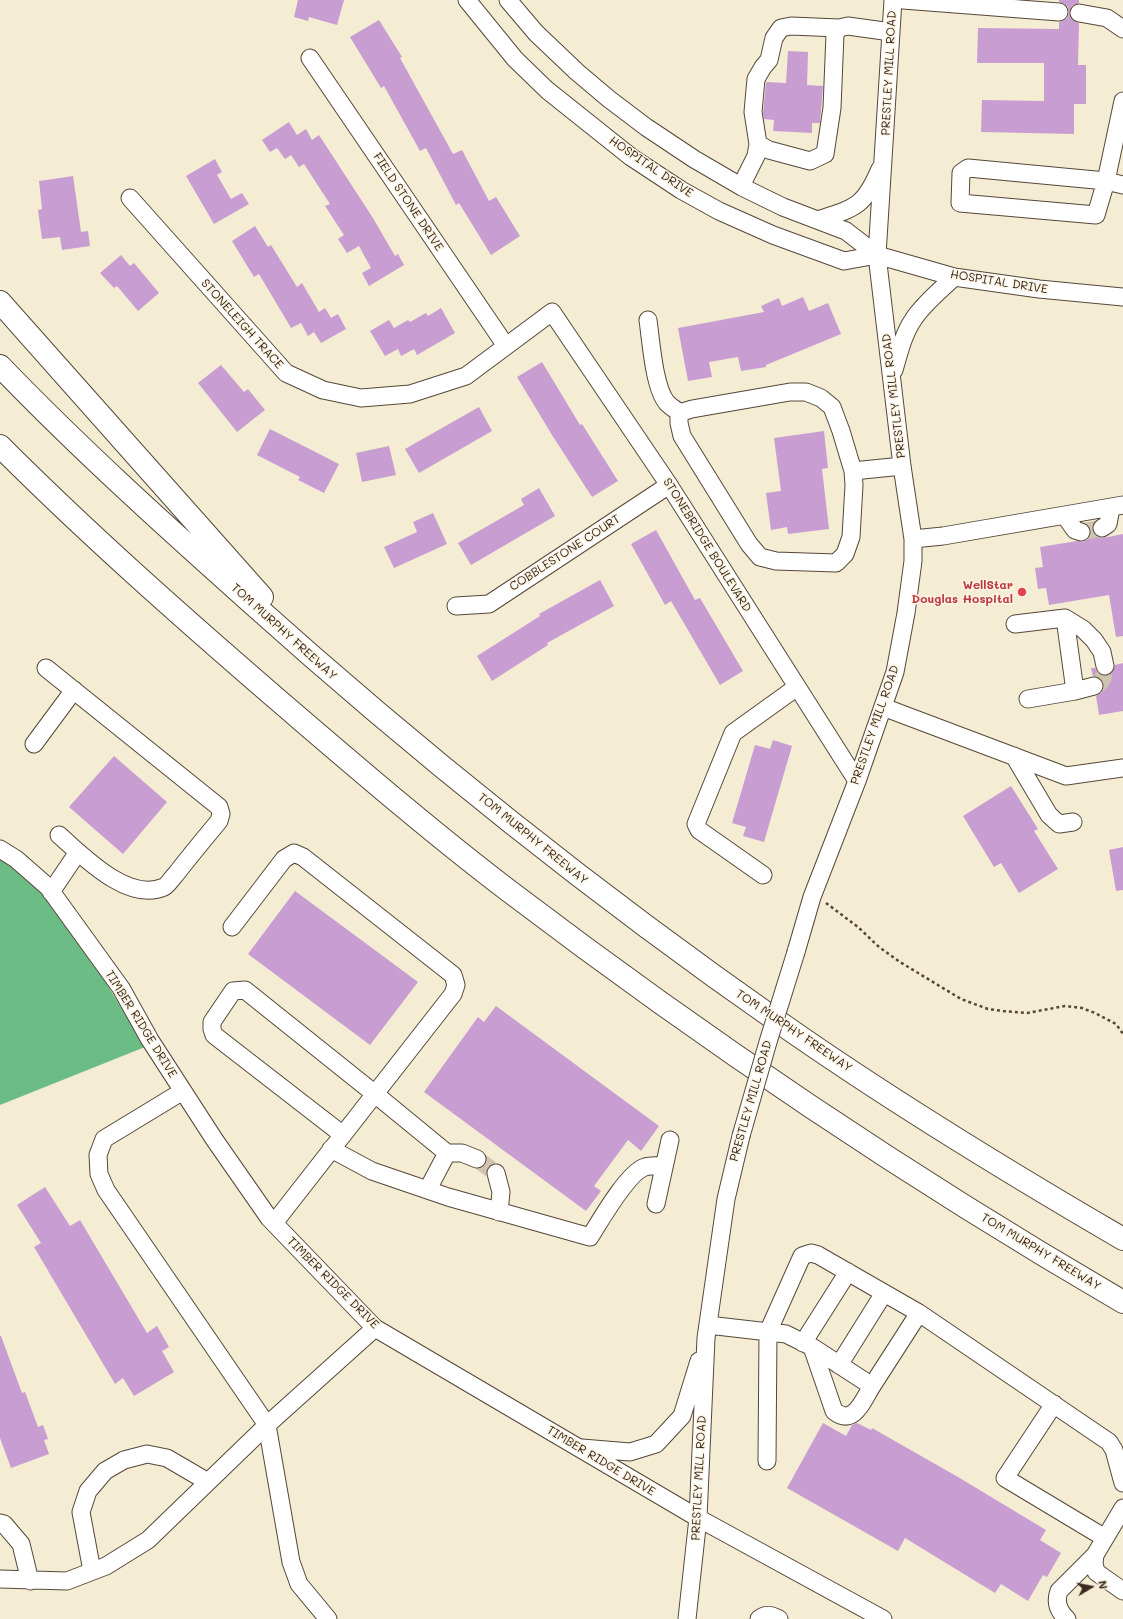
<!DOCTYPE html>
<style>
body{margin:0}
#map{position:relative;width:1123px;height:1619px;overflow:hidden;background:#f4ecd3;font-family:Mali,sans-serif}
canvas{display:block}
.north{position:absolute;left:1071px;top:1567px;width:40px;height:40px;-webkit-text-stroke:3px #fcf5e5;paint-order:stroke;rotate:80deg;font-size:11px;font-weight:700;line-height:16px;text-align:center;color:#3b2a1e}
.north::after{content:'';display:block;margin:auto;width:14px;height:18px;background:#3b2a1e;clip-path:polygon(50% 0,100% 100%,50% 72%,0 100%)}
</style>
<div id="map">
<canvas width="1123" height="1619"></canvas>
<div class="north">N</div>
</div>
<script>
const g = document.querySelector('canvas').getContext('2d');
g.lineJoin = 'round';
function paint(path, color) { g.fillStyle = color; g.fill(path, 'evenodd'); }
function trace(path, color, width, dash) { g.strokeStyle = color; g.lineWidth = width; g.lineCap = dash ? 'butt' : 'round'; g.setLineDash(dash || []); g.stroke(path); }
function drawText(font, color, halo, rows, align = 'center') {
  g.font = font + ' Mali,sans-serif'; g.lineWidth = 3; g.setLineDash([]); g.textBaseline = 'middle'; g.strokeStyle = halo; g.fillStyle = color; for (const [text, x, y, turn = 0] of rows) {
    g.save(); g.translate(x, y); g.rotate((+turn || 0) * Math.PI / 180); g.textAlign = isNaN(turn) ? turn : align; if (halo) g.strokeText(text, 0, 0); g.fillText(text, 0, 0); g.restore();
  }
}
paint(new Path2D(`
 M0,852l48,35 97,160 -145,58z`), '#6cbc86');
paint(new Path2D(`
 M298,0h46l-7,25 -28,-8 -1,4 -14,-4z
 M1059,0h20v3l-7,3 -3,6 1,4 2,4 7,3 -1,42h8v39h-12v30l-93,-2 1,-32 62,1v-38h-67l1,-35 81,1v-7l4,-1 4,-3 2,-6 -1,-5 -4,-3 -5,-2z
 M379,20l23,37 -2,1 53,96 9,-4 27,51 7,-4 24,39 -29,19 -32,-52 -3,2 -30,-57 -6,3 -36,-65 -3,2 -31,-51z
 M788,51l20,1 -1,33 16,1 -3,37h-8v10l-39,-2 1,-11 -10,-1 -1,-6 3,-31 20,1z
 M289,122l8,13 9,-6 6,11 7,-5 54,83 22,38 3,-2 6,11 -35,21 -7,-13 9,-5 -12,-22 -12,7 -9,-14 6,-4 -19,-29 5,-2 -26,-40 -5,3 -8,-12 -6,4 -8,-11 -7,4 -8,-12z
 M215,159l7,13 -5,3 14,24 11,-6 7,11 -35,20 -28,-48z
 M73,176l8,56 7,-1 2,15 -28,4 -2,-13 -18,2 -4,-29 4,-1 -3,-28z
 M255,226l13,21 3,-2 26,42 5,-4 17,29 6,-4 6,10 7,-4 8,15 -25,14 -7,-11 -6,4 -7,-13 -10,5 -32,-54 -5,3 -22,-36z
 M121,255l9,11 4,-3 25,30 -21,18 -21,-25 -3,2 -14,-15z
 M803,297l6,14 19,-8 13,31 -75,31v2l-25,4 -3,-14 -29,5 3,15 -24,4 -10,-53 86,-16 -3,-6 18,-8 3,8z
 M441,308l14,25 -38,22 -3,-6 -13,7 -3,-7 -13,7 -15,-25 19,-11 5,8 14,-8 2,2 16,-9 2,3z
 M542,362l38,63 2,-1 36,57 -26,16 -40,-62 -35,-58z
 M221,365l23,27 4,-3 17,21 -28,22 -39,-49z
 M479,407l13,24 -73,42 -14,-24z
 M270,429l69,35 -15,29 -26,-13 2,-3 -43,-22z
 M824,431l4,37 -6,1 7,60 -41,5 -1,-7 -16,3 -5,-37 15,-2 -7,-53z
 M389,446l7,29 -34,7 -6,-29z
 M539,488l16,28 -84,49 -13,-22 66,-38 -3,-6z
 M433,513l14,31 -53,24 -10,-21 33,-15 -4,-10z
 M1092,527l2,6 4,4 5,1 20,-4v102l-7,1 -7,-42 -60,10 -3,-17 -8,1 -3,-21 8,-1 -3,-20 37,-6 6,1 5,-3 2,-3v-8z
 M656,530l39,70 5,-2 43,73 -23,14 -49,-84 -6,4 -34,-61z
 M600,580l14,26 -67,37 1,2 -56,36 -15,-25 63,-40 -1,-2z
 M1123,663v48l-24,4 -3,-19 5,-3 3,-4v-5l-3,-5 -8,-3 -2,-8h4l3,5 4,3h5l5,-3 3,-8z
 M773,740l19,6 -28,96 -21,-6 3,-9 -14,-4 23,-78 15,4z
 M114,756l53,46 -44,52 -54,-47z
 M1011,786l27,43 -4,2 24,38 -39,24 -18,-30 -7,4 -31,-51z
 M1123,847v43l-7,1 -7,-41z
 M295,891l123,91 -48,63 -122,-91z
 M496,1006l163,120 -18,25 -13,-11 -34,46 7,5 -15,20 -162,-119 54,-75 6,5z
 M45,1187l25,39 10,-6 67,113 10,-7 12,21 -7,4 12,21 -40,24 -11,-18 -8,6 -81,-137 7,-4 -24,-38z
 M0,1336h1l21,57 3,-1 13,35 5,-2 5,14 -4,1 5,14 -38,14 -11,-30z
 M823,1423l23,13 6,-11 5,-2 14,7 1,-2 86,49 88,53 -6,10 21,13 -14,24 -4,-2 -15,26 -27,-17 -6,9 -90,-55 -7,13 -111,-63z`), '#c89ed2');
trace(new Path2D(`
 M1081,532l21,-4
 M1094,686c10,-3 10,-10 11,-20
 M477,1159l19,14`), '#cfc5af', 17, [17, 8]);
const minor = new Path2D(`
 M467,0l48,59 32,31 84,67 50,33 38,21 54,24 71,26 33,-6
 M508,0l28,33 41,39 32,27 37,28 48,32 48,28 41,20 63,24 31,24 77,22 85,12 84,8
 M903,0l156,12
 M1079,13l28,5 16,11
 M310,58l196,288
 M1123,101l-17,80 -10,34 -136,-12 1,-30 7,-5 138,13 17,4
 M758,144l-5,-32 3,-33 7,-12 6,-7 5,-22 7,-10 10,-2 48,2
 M741,186l15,-30 2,-12 11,6 41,11 15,-7 7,-46 3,-74 4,-6 9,-2 43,6
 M130,198l156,175 37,17 38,8 49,-4 56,-18 86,-64 117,173 188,296
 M818,220c37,-12 46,-13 62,-51
 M648,320c3,21 6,68 19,83 4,4 9,7 13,10
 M894,370c5,-17 9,-35 19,-50 10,-16 27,-29 41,-43
 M790,392h16l15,6 11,9 9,24 12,40 1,14 -3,52 -6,17 -9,9 -60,-2 -16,-4 -11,-13 -67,-108 -3,-13v-10l13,-4z
 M853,471l49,-5
 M1065,516l10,14 6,2
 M1102,528l6,-4 3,-16
 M913,539l30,-3 180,-31
 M456,606l33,-2 180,-119
 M1015,624l50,-6 18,11 11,11 8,12 3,14
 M46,668l173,139 2,7 -2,7c-15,18 -29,35 -43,53 -4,4 -8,11 -12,13 -36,16 -81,-31 -105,-52
 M1075,691l19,-5
 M1028,699l47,-8 -10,-73
 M883,707l183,69 57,-8
 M34,744l40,-54
 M1014,756l35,59 10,9 14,-2
 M0,849l16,10 32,28 73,101 29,52 64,99 55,79 106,110 323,190 185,101
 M763,875l-64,-45 -3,-6 37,-91 64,-46
 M51,892l27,-40
 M232,927l52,-68 10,-6 9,4 150,118 3,10 -3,9 -179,229
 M796,952l16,-55 45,-116 38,-109 11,-59 7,-52v-22l-11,-73 -25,-211 16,-255
 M183,1091l-79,48 -6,16 1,19 7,16 161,235 24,137 8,22 29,35
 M343,1135l-129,-100 -2,-6v-7l21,-31 12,-1 130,104 72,59 -19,36
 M331,1149l41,22 76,26 142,40c10,-16 38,-65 55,-70 6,-2 13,-1 19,-1
 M447,1153h15l15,6
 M496,1173l5,19 -2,20
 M656,1204l14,-64
 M708,1325l78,9 26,13 60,39 47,-73 190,129 5,8 9,33
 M803,1343l45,-71
 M812,1347l22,64c20,16 29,-11 38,-25
 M839,1365l45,-72
 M1054,1404l-49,74 100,60
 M582,1448l48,4 26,-8 26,-28 17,-55
 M767,1461l1,-129 34,-76 9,-3 7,2 101,58
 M1123,1508l-28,47 -1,8 2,9 27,19
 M0,1523l4,1 17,20 9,37
 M92,1571l-11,-59 7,-21 17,-20 19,-11 23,-6 20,4 41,24
 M0,1579l67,2 39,-15 42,-26 119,-115 108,-97
 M687,1619l11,-101 8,-180 20,-139 15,-63
 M759,1619c7,-6 13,-4 20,0
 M1067,1619c-9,-8 -12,-17 -8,-28l36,-36`);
const highway = new Path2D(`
 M0,302l262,295
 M0,366c78,81 161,156 245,231 170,153 350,297 538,428 110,77 225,147 340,214
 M0,446c89,89 183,172 278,254 76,65 151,130 231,191 196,149 401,287 614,411`);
trace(minor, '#574739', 19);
trace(highway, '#574739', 24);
trace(new Path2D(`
 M826,903l32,24 21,20 21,15 61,37 27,10 15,2 24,2 38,-7 17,2 13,5 21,11 7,10`), '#574739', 2.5, [3, 3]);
trace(minor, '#fff', 17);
trace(highway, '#fff', 22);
const minorBridge = new Path2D(`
 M741,1136l27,-94 28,-90`);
trace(minorBridge, '#574739', 19, []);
trace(minorBridge, '#fff', 17);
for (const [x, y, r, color] of [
 [1022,592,5,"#e0444e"]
]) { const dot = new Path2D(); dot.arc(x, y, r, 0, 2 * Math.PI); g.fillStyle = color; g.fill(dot); trace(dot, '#fcf5e5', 1.5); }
drawText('12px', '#3b2a1e', '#fcf5e5', [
 ["PRESTLEY MILL ROAD",889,73,-87],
 ["HOSPITAL DRIVE",651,167,34],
 ["FIELD STONE DRIVE",408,202,56],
 ["HOSPITAL DRIVE",999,282,9],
 ["STONELEIGH TRACE",242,324,48],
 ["PRESTLEY MILL ROAD",894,396,-97],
 ["STONEBRIDGE BOULEVARD",707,545,58],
 ["COBBLESTONE COURT",565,553,-33],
 ["TOM MURPHY FREEWAY",284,632,42],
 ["PRESTLEY MILL ROAD",875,725,-71],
 ["TOM MURPHY FREEWAY",533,839,39],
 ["TIMBER RIDGE DRIVE",141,1024,58],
 ["TOM MURPHY FREEWAY",794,1031,34],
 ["PRESTLEY MILL ROAD",751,1101,-74],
 ["TOM MURPHY FREEWAY",1041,1252,31],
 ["TIMBER RIDGE DRIVE",333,1283,45],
 ["TIMBER RIDGE DRIVE",601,1461,31],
 ["PRESTLEY MILL ROAD",699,1478,-87]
]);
drawText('bold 12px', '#be3a42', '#fcf5e5', [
 ["WellStar",1013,585],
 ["Douglas Hospital",1013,599]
], 'right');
</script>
